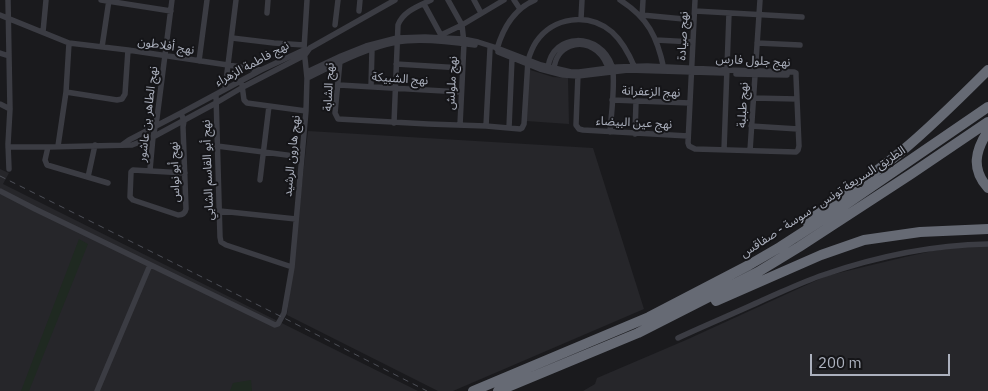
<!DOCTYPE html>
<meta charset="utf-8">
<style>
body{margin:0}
#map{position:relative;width:988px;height:391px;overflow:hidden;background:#1a1a1d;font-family:"IBM Plex Sans",sans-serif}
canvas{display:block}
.scale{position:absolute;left:810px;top:354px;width:140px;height:22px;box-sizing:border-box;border:2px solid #acb1be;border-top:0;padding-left:6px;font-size:15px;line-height:18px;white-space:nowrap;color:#acb1be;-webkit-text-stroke:4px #151518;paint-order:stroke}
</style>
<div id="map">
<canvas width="988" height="391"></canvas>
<div class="scale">200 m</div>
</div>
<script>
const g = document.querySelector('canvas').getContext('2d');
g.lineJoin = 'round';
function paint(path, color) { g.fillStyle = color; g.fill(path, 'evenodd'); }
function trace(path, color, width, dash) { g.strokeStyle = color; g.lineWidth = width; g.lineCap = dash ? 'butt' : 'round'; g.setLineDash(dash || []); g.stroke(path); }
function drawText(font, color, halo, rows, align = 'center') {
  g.font = font + ' "IBM Plex Sans","Noto Sans Arabic",sans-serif'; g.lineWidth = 4; g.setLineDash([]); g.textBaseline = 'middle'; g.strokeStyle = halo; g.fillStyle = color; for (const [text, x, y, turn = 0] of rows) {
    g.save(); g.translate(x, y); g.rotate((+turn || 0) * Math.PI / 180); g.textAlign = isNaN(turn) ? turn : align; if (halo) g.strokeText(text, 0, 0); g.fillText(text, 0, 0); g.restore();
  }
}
paint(new Path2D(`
 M527,69l26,8 15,1 1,46 -43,-3z
 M308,131l285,17 51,161 -191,82h-15l-151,-76z
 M0,169l9,4 -6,11 415,207h-418z
 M971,246h17v145h-405l12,-7 2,-6 89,-38 140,-64 79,-19 27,-6z`), '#26262a');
paint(new Path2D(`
 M79,239l9,5 -59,147h-8z
 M251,380l1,11h-22l3,-8z`), '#1f2921');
trace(new Path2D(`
 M8,0l2,109 -2,35 1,25
 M101,0l70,11
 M448,0l14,25 2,18 -4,82
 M474,0l7,13
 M514,0l6,9
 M620,0c28,18 37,36 44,69
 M695,0l-7,143 1,3 6,3 101,3 2,-2 1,-4 -3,-70
 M424,4l18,33
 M359,11l1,-11
 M695,11l107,6
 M267,13l1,-13
 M0,15l69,28 -3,49 -8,54
 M642,15l52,5
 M642,18l1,-18
 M581,19l1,-19
 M335,25l3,-25
 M43,32l3,-32
 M441,35l21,-10 42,-25
 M232,38l42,5 30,2
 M656,40l37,2
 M69,43l59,7 133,20
 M757,43l43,2
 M102,47l7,-47
 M497,49c6,-21 17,-40 38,-49
 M498,52l42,17 23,6 15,1 50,-6 96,3
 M0,53l9,3
 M199,61l8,-61
 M340,61l-5,52 3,6 90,5 58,2 34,3 2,-1 2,-4 4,-64c2,-6 4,-12 8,-18 17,-25 52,-30 76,-10 10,9 18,24 23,36
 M396,64l66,4
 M548,67c5,-35 52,-35 64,-1 4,13 -1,51 -2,66
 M554,69c2,-23 26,-32 43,-18 6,5 10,13 12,20
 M307,72l34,-16 25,-10 31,-8 28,-1 38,2 15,3 19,6 44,17 30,7h8l38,-5 30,-1 81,4 66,2 2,1v3
 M578,74l-2,51 3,4 4,1 105,6
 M736,74l51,1
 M307,78c29,-14 58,-30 90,-36 21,-4 57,0 78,3
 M242,85l2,15 3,3 59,8
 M339,85l122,7
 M371,87l1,-38
 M225,89l11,-89
 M66,92l51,8 5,-1 3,-5 3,-44
 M216,95l4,142 1,5 5,3 66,22
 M753,98l44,1
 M612,100l78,3
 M0,104l10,5
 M181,113l3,8 -1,6 3,82c-1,5 -4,6 -8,6l-45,-15 -3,-3 1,-25 2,-2 52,3
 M394,123l4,-98c5,-14 21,-19 33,-25
 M486,126l4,-77
 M751,126l47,3
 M509,128l3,-70
 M635,134l1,-32
 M122,145l7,-5 52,-27 80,-43 45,-21
 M217,146l85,11
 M8,147h40l84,-2 21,-8 63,-34 27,-16 62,-32 5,-7 85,-48
 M48,147l-3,13 2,5 61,18
 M724,150l5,-137
 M750,151l10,-151
 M150,170l3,-33 4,-19 15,-118
 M88,177l7,-32
 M260,180l9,-74
 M0,191l35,18 240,116 3,-1 6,-11 8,-46 14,-156 1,-33 -3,-29 3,-49
 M220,211l76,8
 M678,338c28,-13 57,-25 85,-38 19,-8 39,-18 60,-25 52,-18 109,-30 165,-31
 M97,391l53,-126`), '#3b3c43', 5.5);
trace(new Path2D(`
 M988,131c-13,20 -17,38 0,57
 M807,222c32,-23 64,-46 95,-71 30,-25 58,-53 86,-81
 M716,301l105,-46 43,-15 56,-8 68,-3
 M473,391l176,-74 100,-52 31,-18 59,-38 149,-102
 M498,391l140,-58 120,-61 41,-25 112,-73 77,-52`), '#666a74', 10);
trace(new Path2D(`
 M0,176l282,141 145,74`), '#4e5058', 1, [6, 5]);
drawText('12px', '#acb1be', '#151518', [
 ["نهج صيادة",683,36,-87],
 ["نهج أفلاطون",166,46,9],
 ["نهج جلول فارس",753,61,3],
 ["نهج فاطمة الزهراء",252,64,-28],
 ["نهج الشبيكة",400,79,4],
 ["نهج ملولش",452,83,-87],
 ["نهج الشابة",329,87,-87],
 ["نهج الزعفرانة",651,92,2],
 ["نهج طبلبة",743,105,-87],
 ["نهج الطاهر بن عاشور",148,114,-83],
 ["نهج عين البيضاء",634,123,3],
 ["نهج هارون الرشيد",292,156,-84],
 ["نهج أبو القاسم الشابي",208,170,-92],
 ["نهج أبو نواس",175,172,-92],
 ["الطريق السريعة تونس - سوسة - صفاقس",823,202,-33]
]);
</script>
